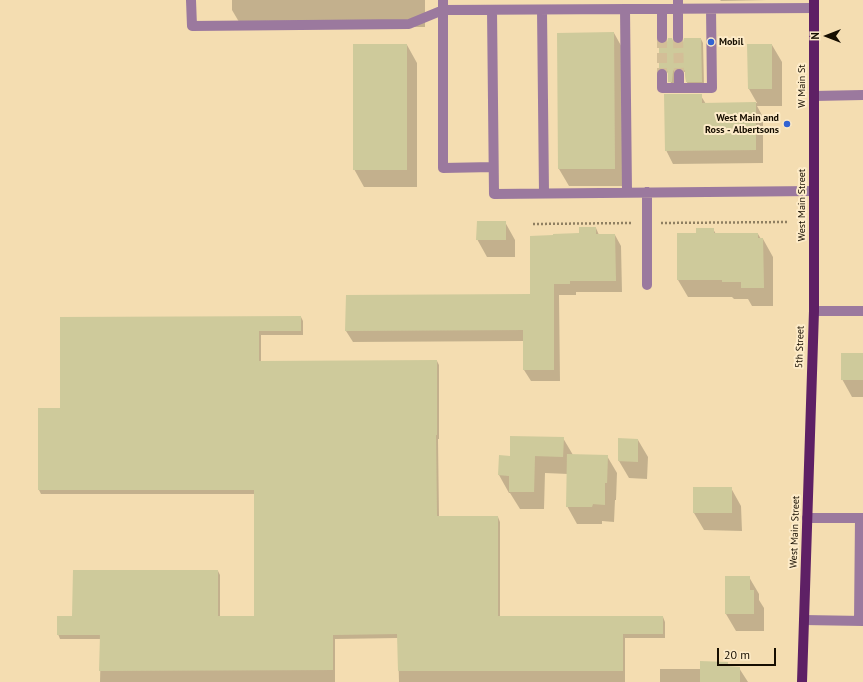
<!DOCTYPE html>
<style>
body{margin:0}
#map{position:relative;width:863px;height:682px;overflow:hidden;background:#f4ddb1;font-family:"PT Sans",sans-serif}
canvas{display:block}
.north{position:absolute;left:807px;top:16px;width:40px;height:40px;-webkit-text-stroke:3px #fdebc8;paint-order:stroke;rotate:270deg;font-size:11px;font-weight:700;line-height:16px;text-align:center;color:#160e01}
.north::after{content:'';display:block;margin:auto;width:14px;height:18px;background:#160e01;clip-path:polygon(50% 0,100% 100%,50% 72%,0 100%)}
.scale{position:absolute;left:717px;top:648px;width:59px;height:18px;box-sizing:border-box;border:2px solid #160e01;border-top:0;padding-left:5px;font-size:12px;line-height:14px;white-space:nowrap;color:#160e01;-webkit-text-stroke:3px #fdebc8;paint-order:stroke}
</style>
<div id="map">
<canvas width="863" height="682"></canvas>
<div class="north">N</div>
<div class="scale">20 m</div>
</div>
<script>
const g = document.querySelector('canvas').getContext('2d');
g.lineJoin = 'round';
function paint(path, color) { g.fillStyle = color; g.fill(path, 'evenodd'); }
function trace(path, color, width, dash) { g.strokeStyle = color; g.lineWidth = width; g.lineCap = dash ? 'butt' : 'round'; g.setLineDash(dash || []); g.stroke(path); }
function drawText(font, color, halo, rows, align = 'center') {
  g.font = font + ' "PT Sans",sans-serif'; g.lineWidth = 4; g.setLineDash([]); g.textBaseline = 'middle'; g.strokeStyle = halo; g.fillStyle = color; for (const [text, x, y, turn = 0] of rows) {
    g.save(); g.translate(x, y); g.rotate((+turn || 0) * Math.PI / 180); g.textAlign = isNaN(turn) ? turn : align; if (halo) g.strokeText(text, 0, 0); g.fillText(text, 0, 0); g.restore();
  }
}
paint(new Path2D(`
 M232,0h193v27h-183l-10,-17z
 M720,0h47l-46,1z
 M614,33l10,18v135h-55l-10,-17z
 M701,39l2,4 1,42h-15l-3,-4 -1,-9 -4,-1 -7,14h-2l-2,-4v-7l-5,-3 -3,1 -2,-4 14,-24 5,2z
 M407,45l10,18v124h-53l-10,-18z
 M772,45l10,17v44h-25l6,11v46l-90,1 -7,-14 35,-54 5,8 51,-1 -8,-14z
 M505,222l10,18v17h-28l-10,-18z
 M596,228l3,7h16l6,11 1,46h-46v3h-17l1,86h-29l-7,-11v-29l-171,1 -7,-11 186,-36 48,-61z
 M713,229l3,5h42l3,5h2l10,18v49h-21l-4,-7h-14l-2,-2h-44l-10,-17 19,-46z
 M301,317l2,4v14h-42v27l176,-1 2,4v74h-1l1,78h59l2,5v95h163l2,5v16h-40v44h-226l-1,-44 -63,1v43h-235l1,-43h-41l-2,-5 15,-17 145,-46 2,4v42h35v-123h-214l-2,-4v-81h22v-91z
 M863,354v43h-11l-10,-18z
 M563,438l10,17 34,1 10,17 -1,27h-1l-1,22 -12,-1v3h-25l-10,-18 1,-32 -23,-1 -1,36h-24l-10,-16h-1l-10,-18 1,-19 11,1z
 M638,440l10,17 -1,22 -18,-1 -10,-17z
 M731,488l10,18 1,25 -38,-1 -10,-17z
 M749,577l10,17v6l5,8v23h-28l-10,-17z
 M727,663l3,4 9,1 9,14h-88v-13h41z`), '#0003');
paint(new Path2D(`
 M614,32l1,137h-57l-1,-136z
 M668,38h4l2,5 4,1 5,-2 1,-4h17l1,44h-16l-1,-11 -2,-2 -4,-1h-3l-3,3 -1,11h-4v-8l-1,-4 -5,-2h-3v-24h6l2,-2z
 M353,44h54v126h-54z
 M747,44h25v45h-24z
 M664,94h38v9l54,-1v48l-91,1z
 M477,221h29v19h-30z
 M579,227h17v7h19l1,47h-46v3h-16v86h-31v-40l-178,1 1,-36 184,-1v-58l23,-1v-1l26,-1z
 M696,228h18v5h44v5h5l1,50h-23v-6h-19v-2h-45v-47h19z
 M301,316v15h-42v30l178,-1v75h-1l1,81h61v100h165v18h-40v37h-225l-1,-37 -64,1v35l-234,1 1,-36h-43v-19h15l1,-46h145v46h36v-126h-216v-82h22v-91z
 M841,353h22v27h-22z
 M510,436l54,1 -1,20 -28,-1 -1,36h-25v-16l-11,-1 1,-20 11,1z
 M618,438l20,1v23l-20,-1z
 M567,454l41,1 -1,28h-2v22l-12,-1 -1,3h-26z
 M693,487h39v26h-39z
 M725,576h25v14h4v24h-29z
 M700,661l28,1v4l12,1v15h-40z`), '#ceca9b');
trace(new Path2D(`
 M662,38v36
 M678,38l1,36`), '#d3be97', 10, [10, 5]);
trace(new Path2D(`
 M661,223l127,-1
 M533,224l99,-1`), '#8f7f61', 2.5, [2, 2]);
trace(new Path2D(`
 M191,0l1,26 217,-2 34,-14v158l50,-1
 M443,0v10l371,-2
 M678,0v38
 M625,9l2,183
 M662,9v29
 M492,10l2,184 320,-3
 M542,10l2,183
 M662,74v14h50l-1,-79
 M679,74v14
 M814,96l49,-1
 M647,285v-93
 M814,311h49
 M807,518h56
 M804,620l59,1
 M859,621l1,-103`), '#9b799e', 10);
trace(new Path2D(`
 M802,682l12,-371v-311`), '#5e2065', 10);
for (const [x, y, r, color] of [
 [711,42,4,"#3263d2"],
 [787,124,4,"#3263d2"]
]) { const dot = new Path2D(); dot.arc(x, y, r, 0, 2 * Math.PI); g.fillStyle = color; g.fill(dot); trace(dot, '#fdebc8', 1.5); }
drawText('bold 10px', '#160e01', '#fdebc8', [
 ["Mobil",719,42],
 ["West Main and",779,118,"right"],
 ["Ross - Albertsons",779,130,"right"]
], 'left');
drawText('10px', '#160e01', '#fdebc8', [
 ["W Main St",802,86,-90],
 ["West Main Street",802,205,-90],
 ["5th Street",800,347,-88],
 ["West Main Street",795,532,-88]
]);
</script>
